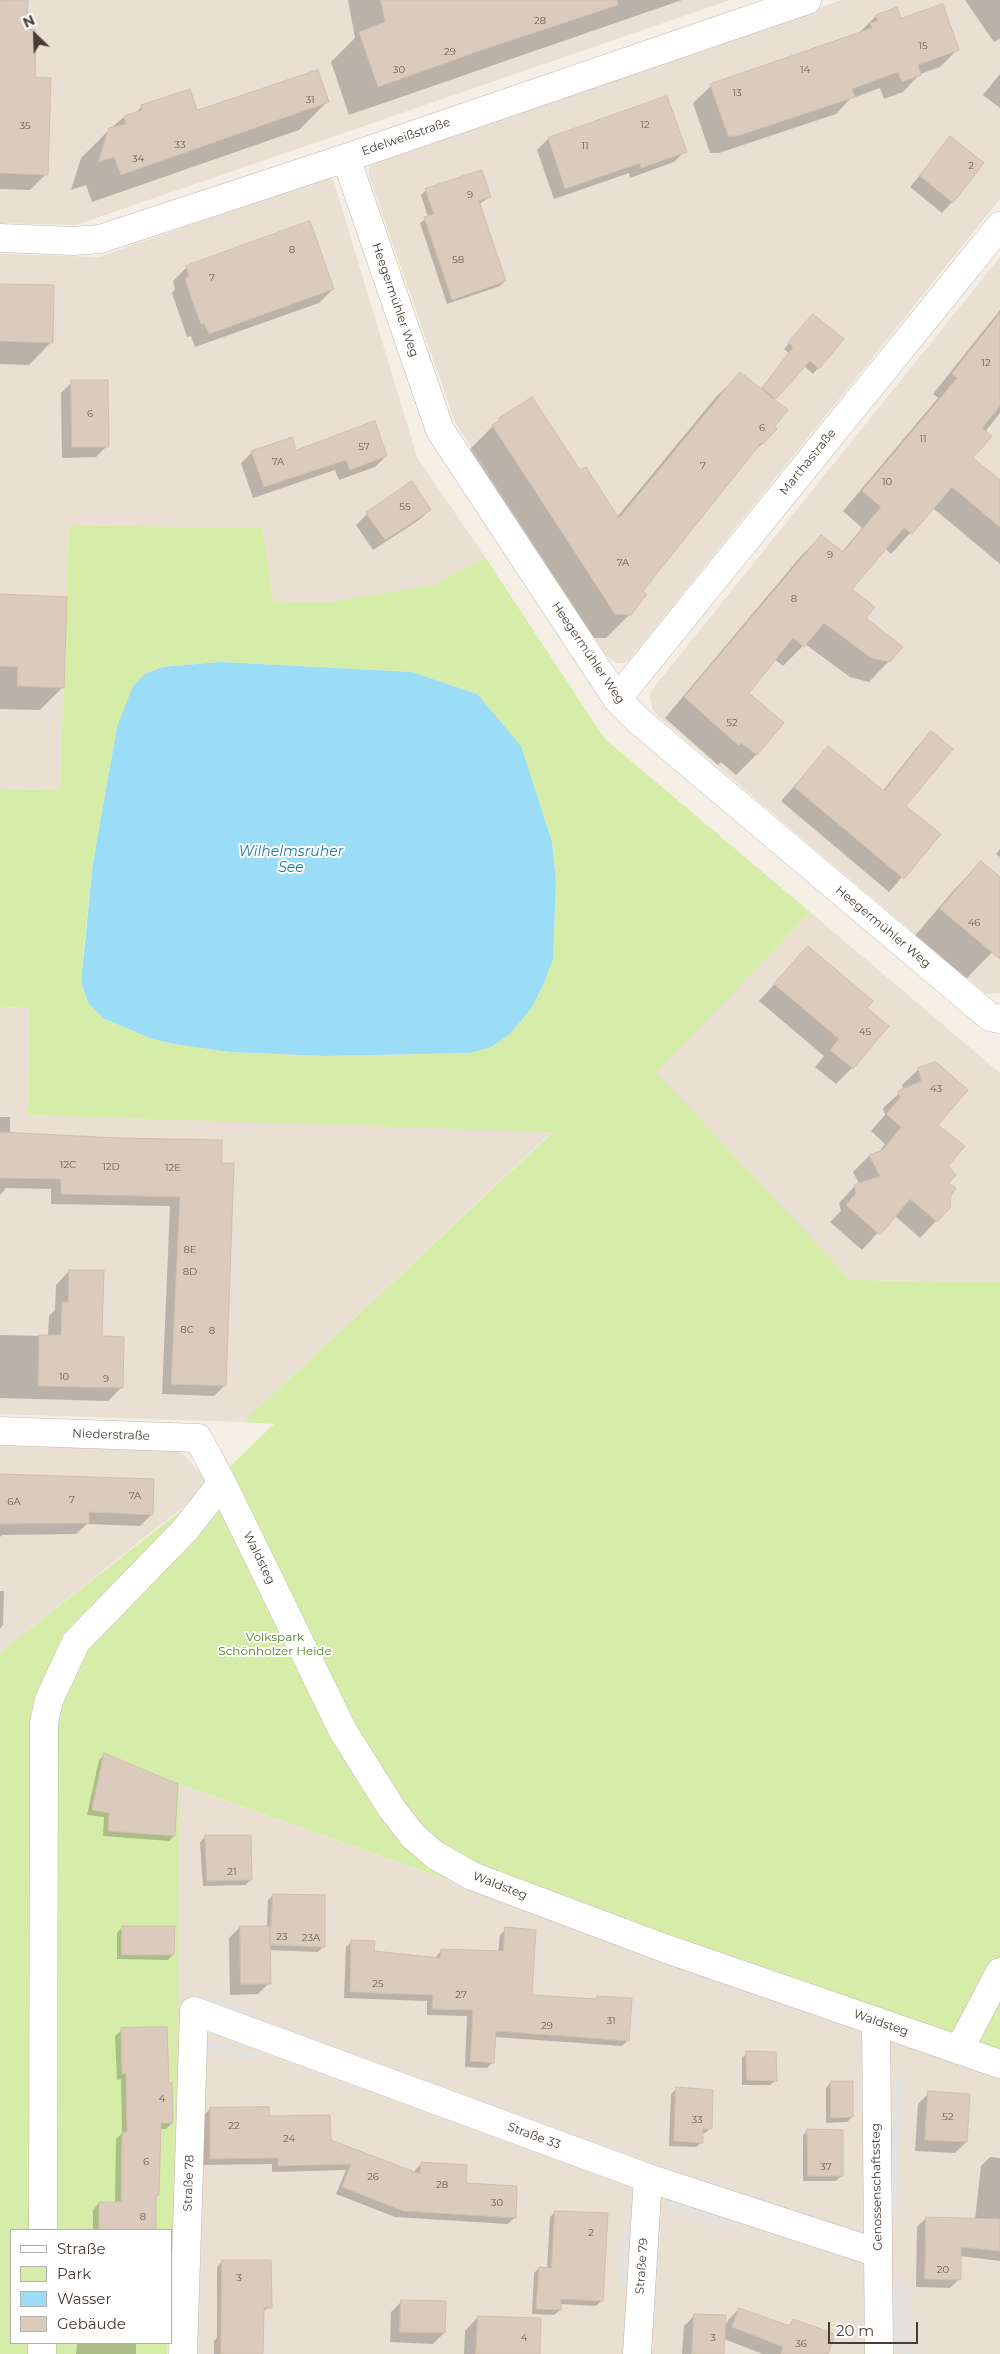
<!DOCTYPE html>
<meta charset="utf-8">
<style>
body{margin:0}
#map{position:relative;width:1000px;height:2354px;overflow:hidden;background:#f4eee5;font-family:Montserrat,sans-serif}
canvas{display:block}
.legend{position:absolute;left:10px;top:2229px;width:162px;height:115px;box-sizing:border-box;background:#fff;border:1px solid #b5b1ae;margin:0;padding:6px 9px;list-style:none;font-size:15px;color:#473d34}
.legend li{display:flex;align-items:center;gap:10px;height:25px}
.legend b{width:25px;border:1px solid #b5b1ae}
.north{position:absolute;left:10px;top:10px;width:50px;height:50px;-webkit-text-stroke:4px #fff;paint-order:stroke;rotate:336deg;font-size:14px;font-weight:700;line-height:20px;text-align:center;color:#473d34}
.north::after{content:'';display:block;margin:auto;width:18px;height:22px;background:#473d34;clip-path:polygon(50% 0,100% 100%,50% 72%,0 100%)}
.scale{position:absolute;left:828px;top:2322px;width:90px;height:22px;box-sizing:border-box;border:2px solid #473d34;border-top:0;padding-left:6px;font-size:15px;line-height:18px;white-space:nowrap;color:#473d34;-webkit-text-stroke:4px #fff;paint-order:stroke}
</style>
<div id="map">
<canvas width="1000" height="2354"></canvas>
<ul class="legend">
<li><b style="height:6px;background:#fff"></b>Straße</li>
<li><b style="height:14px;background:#d6eda9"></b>Park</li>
<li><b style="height:14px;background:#9bdcf7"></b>Wasser</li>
<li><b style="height:14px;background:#dacbbc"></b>Gebäude</li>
</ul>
<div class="north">N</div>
<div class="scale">20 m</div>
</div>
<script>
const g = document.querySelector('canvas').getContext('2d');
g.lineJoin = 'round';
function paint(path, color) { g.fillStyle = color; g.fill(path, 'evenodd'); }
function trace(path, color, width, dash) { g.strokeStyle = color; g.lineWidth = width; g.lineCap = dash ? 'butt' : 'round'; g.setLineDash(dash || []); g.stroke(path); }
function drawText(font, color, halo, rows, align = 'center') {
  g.font = font + ' Montserrat,sans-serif'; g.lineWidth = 4; g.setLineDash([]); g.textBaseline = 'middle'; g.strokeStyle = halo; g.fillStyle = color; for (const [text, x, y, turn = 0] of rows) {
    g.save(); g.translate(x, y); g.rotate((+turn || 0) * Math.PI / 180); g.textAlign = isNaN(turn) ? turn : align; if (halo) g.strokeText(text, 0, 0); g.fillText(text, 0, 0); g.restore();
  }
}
paint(new Path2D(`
 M0,0h730l-654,225 -76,-2z
 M842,0h158v199l-371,461 -6,3h-7l-12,-10 -149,-231 -86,-246v-7l6,-8z
 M324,178h6l4,4 83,275 68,100 -52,28 -103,17 -57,-1 -10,-73 -194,-3 -9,265 -60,-1v-535l99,3z
 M1000,257v736l-10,1 -5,-1 -327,-277 -5,-6 -3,-12 1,-7z
 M810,912l190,161v209l-149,-2 -196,-207z
 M0,1007l30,1 -2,107 525,16 -310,291 -243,-8z
 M0,1444l180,7 31,34 -211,167z
 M178,1784l822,293v277h-829l7,-215z`), '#e9dfd2');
paint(new Path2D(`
 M69,525l194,3 10,73 57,1 103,-17 52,-28 120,182 205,173 -154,161 195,207 149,2v773l-507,-159 -314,-112 -1,355 -7,136v-45h-160v113h157l-1,11h-167v-702l196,-153 78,-75 -31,-2 310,-290 -525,-17 2,-107 -30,-1v-218l60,1zM221,662l191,10 65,22 67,123 8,25 4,39 -3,78 -84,94 -144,3 -95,-4 -56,-8 -22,-5 -49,-21 -15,-15 -7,-21 3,-36 9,-83 24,-136 28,-53 17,-7z`), '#d6eda9');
paint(new Path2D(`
 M193,1993l61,18 -3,8 -61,-18z
 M206,2038l50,15 -2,9 -50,-15z
 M894,2077l9,1 -6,140 -9,1z
 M670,2200l69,22 -3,9 -69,-22z
 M653,2225h9l-10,129h-9z
 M623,2231l9,1 -4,56 -9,-1z
 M886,2275l25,13v66h-7l-17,-10z`), '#e4e1de');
paint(new Path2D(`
 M221,662l191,10 65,22 44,52 31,96 4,39 -3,78 -9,24 -12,24 -22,27 -19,13 -21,6 -145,3 -95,-4 -56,-8 -22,-5 -49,-21 -15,-15 -7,-21 12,-119 24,-136 16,-41 12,-12 17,-7z`), '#9bdcf7');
paint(new Path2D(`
 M0,0h26l-1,31 21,143 -16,16 -30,-1z
 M348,0h334l-333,115 -18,-53 24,-24z
 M965,0h35v39l-6,3z
 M896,8l4,12 58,29 -18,18 -20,7 -17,18 -19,7 -4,-11 -30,11 -14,15 -117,39h-9l-17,-50 18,-17 148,-53 17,-17z
 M1000,74v34l-17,-13z
 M327,102l-28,28 -207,72 -6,-17 -15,5 10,-32 29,-29 14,-12 11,-3 7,-8 55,6z
 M951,138l1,64 -10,11 -32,-26z
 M548,139l137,12 -11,11 -44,16 -1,-5 -75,26 -17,-49z
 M426,190l64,7 -11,7 26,77 -5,5 -53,18 -27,-81 8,-6 -7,-22z
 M187,267l146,22 -14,14 -124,44 -4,-11 -4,1 -15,-44 3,-4 -2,-8z
 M0,285l51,57 -22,23 -29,-1z
 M1000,310v103l-15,19 -13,26 28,24v82l-67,-56 -42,46 -6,-6 -34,41 13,30 25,42 -20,21 -19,-5 -45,-33 -22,22 -9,-7 -27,34 35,30 -26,32 -20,20 -15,-13 -3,3 -53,-47 136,-162 20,-20 20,17 21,-25 -19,-17 95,-113 -5,-4z
 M808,320l35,20 -30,34 -9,-8 -30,34 -12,44 -17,16 -104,131 -11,23 -24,24h-15l-122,-188 31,-31 79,53 38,45 99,-120 24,-23 20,16 29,-37 -5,-4z
 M72,382l35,64 -11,11 -34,1 -1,-65z
 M295,451l91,5 -11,11 -36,13 -4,-10 -82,28 -12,-35 11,-11z
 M430,510l-11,10 -46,30 -17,-25 11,-11z
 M0,596l63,91 -23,23 -40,-1z
 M931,733l-27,74 35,28 -50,57 -108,-91 47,-53 54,44 35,-45z
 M1000,849v8l-4,-3z
 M981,862l19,16v66l-36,37 -51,-43 40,-47z
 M808,947l58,62 -14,59 -16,16 -21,-17 9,-11 -65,-55z
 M919,1069l28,97 2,41 -29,31 -26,-23 -32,35 -32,-28 11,-11 -2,-8 16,-17 5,-1 -7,-13 16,-16 10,-3 6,-9 -14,-13 14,-16 -2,-7 20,-18 -1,-5z
 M0,1117h10v17l13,2 198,5 3,245 -10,10 -52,-2 8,-188 -119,-2v-15l-45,-1 -6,7z
 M69,1271l52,117 -13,13 -108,-3v-63l48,1 1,-20 6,-6 1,-25z
 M0,1475l152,39 -12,12 -53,-2 -11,10 -74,1 -2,2z
 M0,1591h4l-1,34 -3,3z
 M104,1755l70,81 -5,5 -66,-5 1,-19 -17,-2 12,-55z
 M206,1836l45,44 -6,5 -42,1 -3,-44z
 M273,1895l50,52 -5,5 -49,-2v33l-11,11 -28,1 -1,-57 11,-11h27l1,-27z
 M122,1927l51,28 -5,5 -51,-1v-26z
 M506,1929l24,67 64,4 3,-3 31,43 -6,6 -127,-9 -2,25 -6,6 -22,-1 2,-51 -40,-1v-14l-83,-3 2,-51 6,-6 21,11 62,6 6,-7 57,2 2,-18z
 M122,2030l46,54 4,39 -6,6h-7l-1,66 -3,3 -1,32h-61v-20l6,-7h16l1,-64 6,-6 -1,-54 -4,1 -2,-44z
 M747,2053l29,27 -6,5h-28v-27z
 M831,2082l21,35 -5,5 -21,1v-35z
 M676,2089l35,39 -6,5h-3v9l-6,5 -27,-1 2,-52z
 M929,2093l39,2 -2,47 -11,11 -40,-2 3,-47z
 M210,2109l58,8 147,56v-3l7,-7 43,21 50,33 -7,7 -113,-7 -59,-23 10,-24 -74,2v-8l-68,1 -1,-49z
 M808,2130l34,46 -6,5h-33v-46z
 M990,2157l10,1v103l-40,-5 -1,23 -9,9 -34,-1 1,-60 9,-9 49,2 6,-54z
 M555,2212l46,89 -5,5 -36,-2v6l-6,5 -22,-1 2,-41 5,-5 8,1 3,-52z
 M222,2261l48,46 -8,5 -1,42h-47v-13l3,-3v-71z
 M402,2301l42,32 -11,11 -43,-2 1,-30z
 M739,2309l49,17 5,-5 33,33h-63l-39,-15 -1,15h-41l2,-28 11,-11 30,13 3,-8z
 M478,2317l61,37h-75l1,-23z
 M77,2343h59v11h-60z`), '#0003');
const building = new Path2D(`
 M0,0h28l-1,29 9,1 -1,47 16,1 -3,97 -48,-2z
 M381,0h236l1,5 -139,46 -101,36 -19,-55 26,-10z
 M943,4l16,46 -41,15 3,10 -19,7 -4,-10 -46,17 3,8 -118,39h-9l-18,-52 162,-56 -2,-5 8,-2 -2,-6 21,-8 4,11z
 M318,70l11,32 -208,73 -7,-18 -16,5 11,-34 17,-4 -2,-8 18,-6 -1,-5 49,-16 7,21z
 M667,96l20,56 -46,16 -1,-5 -75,26 -17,-51z
 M950,136l34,27 -31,40 -33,-27z
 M482,170l9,27 -12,4 27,80 -54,19 -28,-83 10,-3 -9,-25z
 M310,221l24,68 -125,45 -5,-11 -3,1 -9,-24 -7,-22 4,-1 -3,-11z
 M0,284l54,1 -1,58 -53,-2z
 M1000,313v93l-18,22 10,8 -19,22 27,22v47l-48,-40 -40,47 -8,-6 -52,61 23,18 -9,11 37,29 -13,15 -19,-4 -47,-35 -20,24 -11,-9 -44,55 35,30 -27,32 -16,-12 -2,3 -55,-49 137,-162 22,17 38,-45 -19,-16 95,-113 -5,-4z
 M813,314l31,25 -25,30 -9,-8 -34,38 -14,-11 31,-41 -5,-4z
 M740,372l48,38 -13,16 2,3 -14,15 -2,-1 -118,148 4,3 -16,21 -16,-1 -123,-189 8,-5 -1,-2 33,-21 48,73 6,-3 33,51z
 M71,380h37l1,67h-37z
 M375,421l12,35 -37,14 -4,-10 -82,27 -13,-36 41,-14 4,13z
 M412,481l19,29 -46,30 -19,-27z
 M0,594l67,3 -3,91 -47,-2 1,-19 -18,-1z
 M931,731l22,18 -47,57 35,28 -37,45 -110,-92 34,-41 56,45z
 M981,861l19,16v82l-60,-50z
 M808,946l65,55 -6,7 22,18 -36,43 -23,-19 9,-11 -65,-55z
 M936,1062l32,28 -30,35 27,21 -17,20 8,9 -7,8 7,5 -5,7 -1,13 -13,14 -27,-23 -30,36 -34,-30 10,-12 -2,-8 26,-9 -11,-21 14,-5 18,-23 -15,-13 14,-16 -2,-7 23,-10 -3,-13z
 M0,1132l118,6 104,2v23h12l-8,223 -55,-2 9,-187 -119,-3v-15l-61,-1z
 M69,1270h35l-2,66 22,1 -1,51 -85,-2 1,-51h22l1,-33h6z
 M0,1474l154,5 -1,36 -64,-3v11l-89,1z
 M104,1753l74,31 -3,52 -67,-5 1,-18 -17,-3z
 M205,1835h46l1,45 -45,1z
 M273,1894l52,1v52l-55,-2z
 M122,1926h53l-1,29h-52z
 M240,1926h30l1,58h-30z
 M505,1927l31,3 -4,65 64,4 1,-3 35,2 -3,43 -133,-10 -2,32 -24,-2 3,-51 -41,-1 1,-14 -83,-3 1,-52 24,1 -1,10 66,7 1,-9 62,2z
 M167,2027l2,56 3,-1 1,41h-12l-2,72h-3v35h-57v-28h22l1,-70h5l-1,-58h-4l-1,-46z
 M746,2051l30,1 1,29 -30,-1z
 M831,2081h22v36l-22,1z
 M676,2087l37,3 -1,39h-9v14l-29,-2z
 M928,2091l42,3 -3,48 -42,-2z
 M269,2107v9l61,-1 1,25 89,34 1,-12 46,3 -1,18 51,3 -1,32 -113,-7 -61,-24 9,-23 -73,2v-8l-68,1v-51z
 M807,2129l36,1v46h-35z
 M555,2211l53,2 -5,88 -42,-2v11l-25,-1 3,-42 12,1z
 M926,2217l74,2v32l-39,-4v33l-36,-1z
 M222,2260h49l1,48h-8l-1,46h-42z
 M401,2300l45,1 -1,32 -45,-1z
 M739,2308l51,18 3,-7 42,15 -7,20h-47l2,-7 -51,-20z
 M694,2314l32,1 -2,39h-32z
 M478,2316l63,2 -1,36h-64z`);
paint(building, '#dacbbc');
trace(building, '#d2bfac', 1);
const minor = new Path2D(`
 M346,158l94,272 177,269 22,22 351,296 10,2
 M0,238l73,3 27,-2 246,-81 461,-158
 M617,699l383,-473
 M0,1431l198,7 24,45 121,248 49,78 21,27 22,19 37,21 192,72 336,116
 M876,2021l3,333
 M959,2050l41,-78
 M43,2230l1,-507 5,-23 27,-58 109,-112 37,-47
 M42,2354v-11
 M183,2354l11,-343 454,167 230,75
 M637,2354l11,-176`);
trace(minor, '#c4b7aa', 29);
trace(minor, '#fff', 28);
drawText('10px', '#6c6056', null, [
 ["28",540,21],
 ["15",923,46],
 ["29",450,52],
 ["30",399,70],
 ["14",805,70],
 ["13",737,93],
 ["31",310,100],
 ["12",645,125],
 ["35",25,126],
 ["33",180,145],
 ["11",585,146],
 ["34",138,159],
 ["2",971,166],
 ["9",470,195],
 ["8",292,250],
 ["58",458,260],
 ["7",212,278],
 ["12",986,363],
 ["6",90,414],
 ["6",762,428],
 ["11",923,439],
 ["57",364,447],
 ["7A",278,462],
 ["7",703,466],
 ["10",887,482],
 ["55",405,507],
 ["9",830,555],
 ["7A",623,563],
 ["8",794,599],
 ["52",732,723],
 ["46",974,923],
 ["45",865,1032],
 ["43",936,1089],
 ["12C",68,1165],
 ["12D",111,1167],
 ["12E",173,1168],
 ["8E",190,1250],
 ["8D",190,1272],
 ["8C",187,1330],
 ["8",212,1331],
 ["10",64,1377],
 ["9",106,1379],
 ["7A",135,1496],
 ["7",72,1500],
 ["6A",14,1502],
 ["21",232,1872],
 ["23",282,1937],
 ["23A",311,1938],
 ["25",378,1984],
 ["27",461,1995],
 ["31",611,2021],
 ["29",547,2026],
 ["4",162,2099],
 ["52",948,2117],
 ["33",697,2120],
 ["22",234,2126],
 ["24",289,2139],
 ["6",146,2162],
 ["37",826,2167],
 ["26",373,2177],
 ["28",442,2185],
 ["30",497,2203],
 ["8",143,2217],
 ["2",591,2233],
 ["20",943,2270],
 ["3",239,2278],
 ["4",524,2338],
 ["3",713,2338],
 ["36",801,2344]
]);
drawText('12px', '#473d34', '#fff', [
 ["Edelweißstraße",406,137,-19],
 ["Heegermühler Weg",395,300,71],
 ["Marthastraße",808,462,-51],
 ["Heegermühler Weg",588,653,56],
 ["Heegermühler Weg",883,927,40],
 ["Niederstraße",111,1435,2],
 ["Waldsteg",259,1558,64],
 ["Waldsteg",500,1886,21],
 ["Waldsteg",881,2023,19],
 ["Straße 33",534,2136,20],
 ["Straße 78",189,2183,-88],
 ["Genossenschaftssteg",877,2187,-91],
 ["Straße 79",642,2266,-86]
]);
drawText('12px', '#4f7f21', '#fff', [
 ["Volkspark",275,1637],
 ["Schönholzer Heide",275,1651]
]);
drawText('italic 14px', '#1f7ba4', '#fff', [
 ["Wilhelmsruher",291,852],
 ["See",291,868]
]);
</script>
